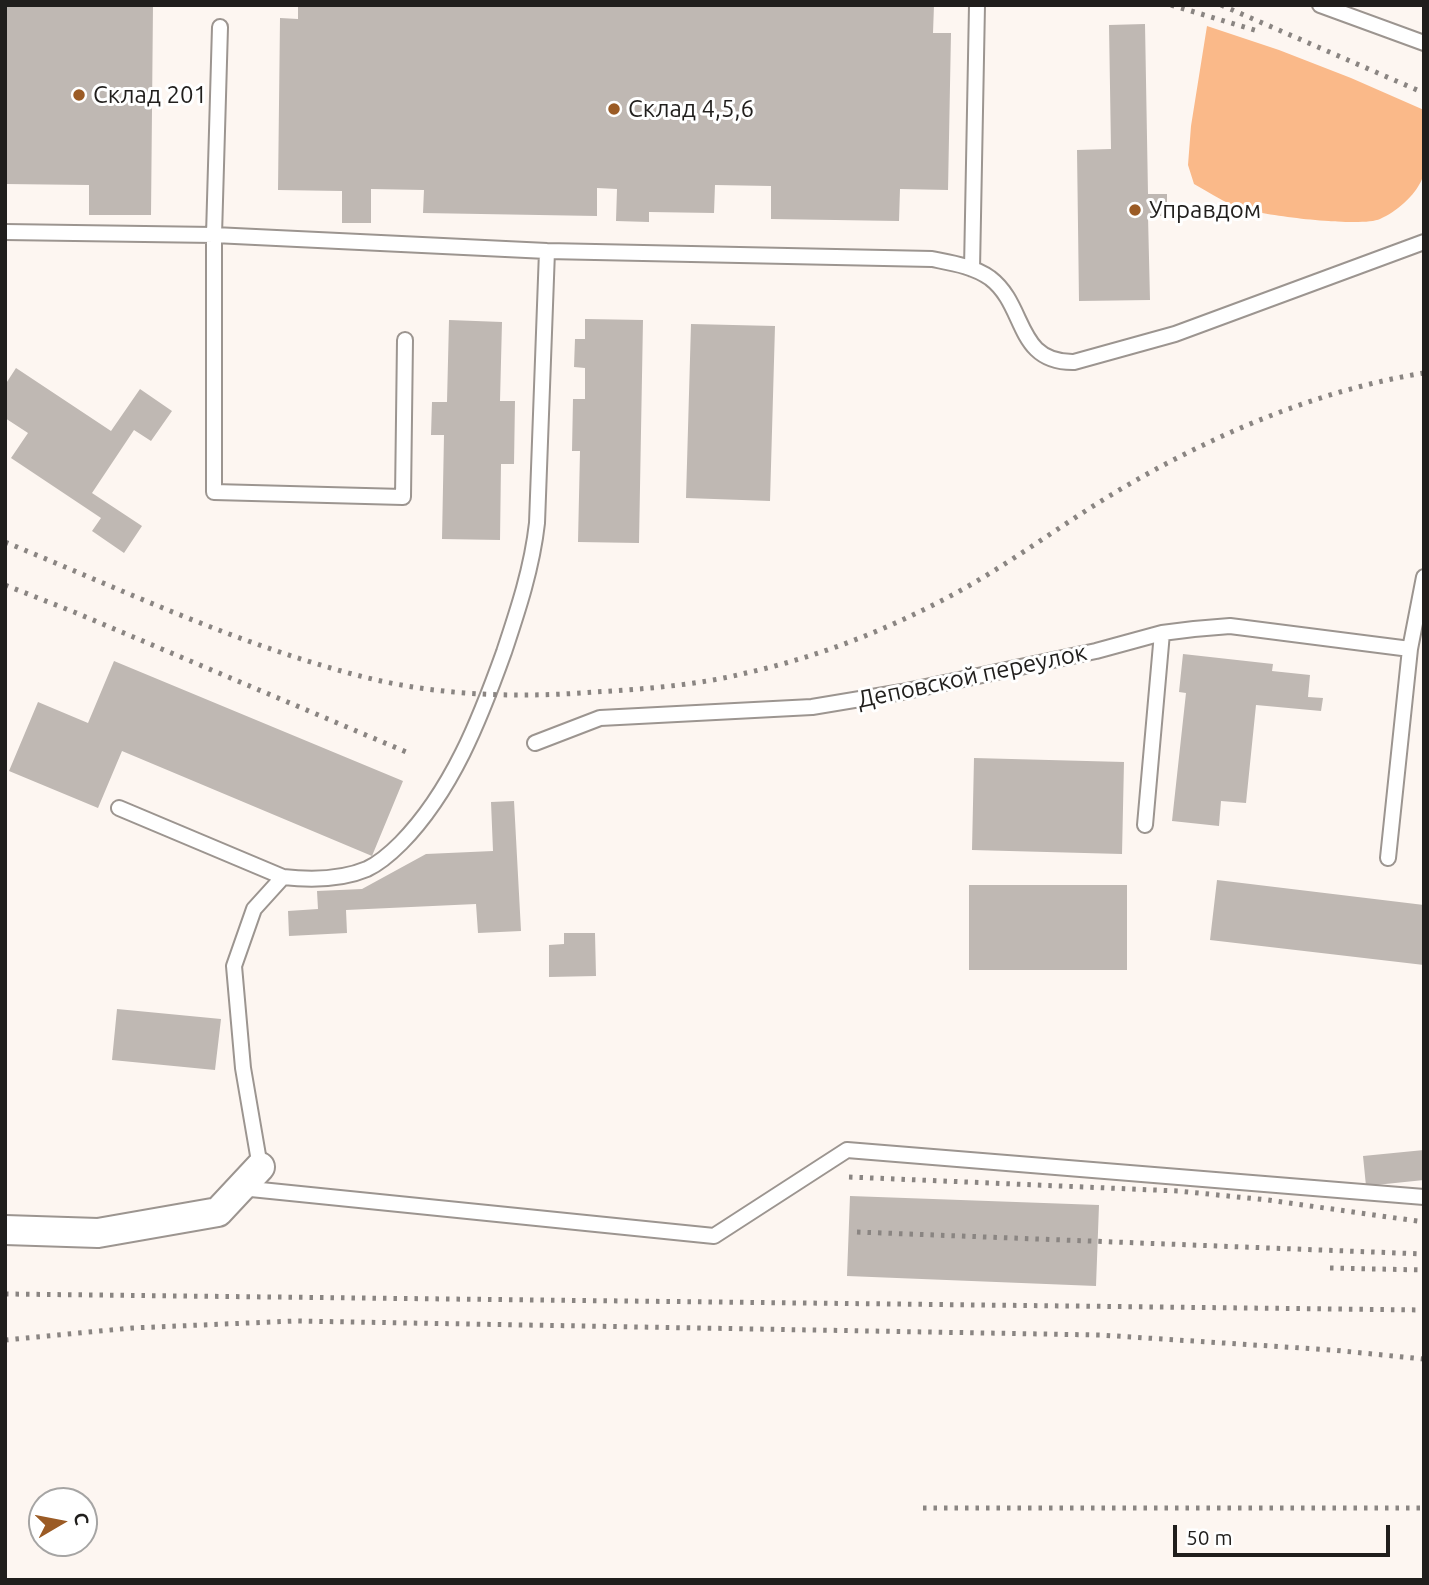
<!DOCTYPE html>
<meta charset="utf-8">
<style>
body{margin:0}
#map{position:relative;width:1429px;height:1585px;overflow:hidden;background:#fdf6f1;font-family:Ubuntu,sans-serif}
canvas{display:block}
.frame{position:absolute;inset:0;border:7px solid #201e1c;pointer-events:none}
.north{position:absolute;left:28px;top:1487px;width:70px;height:70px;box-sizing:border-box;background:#fff;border:2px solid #a6a5a4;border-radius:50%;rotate:80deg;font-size:19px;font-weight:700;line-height:28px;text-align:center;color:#201e1c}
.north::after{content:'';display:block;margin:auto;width:24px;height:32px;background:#9b5b25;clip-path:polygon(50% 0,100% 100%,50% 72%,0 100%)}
.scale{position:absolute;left:1173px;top:1525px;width:217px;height:32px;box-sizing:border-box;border:4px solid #201e1c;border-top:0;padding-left:9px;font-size:21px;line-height:24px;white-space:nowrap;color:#201e1c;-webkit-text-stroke:5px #fff;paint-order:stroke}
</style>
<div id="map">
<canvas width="1429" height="1585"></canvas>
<div class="frame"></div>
<div class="north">С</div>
<div class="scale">50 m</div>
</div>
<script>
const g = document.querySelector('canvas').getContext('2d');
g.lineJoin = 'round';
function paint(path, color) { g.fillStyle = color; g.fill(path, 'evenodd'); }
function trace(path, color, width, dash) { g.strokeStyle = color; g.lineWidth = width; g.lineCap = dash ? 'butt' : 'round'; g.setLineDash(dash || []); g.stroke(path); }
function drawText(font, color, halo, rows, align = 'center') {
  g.font = font + ' Ubuntu,sans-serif'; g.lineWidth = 6; g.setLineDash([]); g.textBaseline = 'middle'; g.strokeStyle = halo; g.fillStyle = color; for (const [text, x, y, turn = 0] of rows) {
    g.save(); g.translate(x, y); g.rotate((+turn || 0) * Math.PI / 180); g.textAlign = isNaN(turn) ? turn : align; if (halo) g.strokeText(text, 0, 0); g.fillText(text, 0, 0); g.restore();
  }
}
paint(new Path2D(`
 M1207,26l72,24 72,28 73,32c0,13 2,61 -2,69 -7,17 -26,33 -42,40 -19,9 -129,-4 -148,-14 -13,-6 -25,-14 -38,-21l-6,-19 3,-39z`), '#fab989');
paint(new Path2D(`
 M5,5h148l-2,210h-62v-30l-84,-1z
 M298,5h636l-1,28h18l-3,157 -48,-1 -1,32 -128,-2v-33l-56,-1 -1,28 -65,-1v10l-33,-1 1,-32 -20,-1v28l-174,-3 1,-23 -53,-1v34h-29v-32l-64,-1 2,-172 18,1z
 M1145,24l3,170h19v22h-19l2,84 -71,1 -2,-151 34,-1 -2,-124z
 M585,319l58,1 -4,223 -61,-1 2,-91h-8l1,-52h12v-31l-11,-1 1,-28h10z
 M449,320l53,2 -2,79h15l-1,63h-13l-1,76 -58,-1 2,-104h-13l1,-33h15z
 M691,324l84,2 -5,175 -84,-3z
 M16,368l95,63 29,-42 32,22 -21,30 -17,-11 -42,63 50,33 -18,27 -32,-22 9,-13 -90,-60 17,-25 -23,-15v-33z
 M1183,654l90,10 -1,7 38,4 -2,22 15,1 -2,13 -65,-6 -10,98 -25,-2 -2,25 -47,-5 14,-128 -7,-1z
 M114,661l289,120 -31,75 -250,-105 -24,57 -89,-37 29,-69 50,21z
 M974,758l150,4 -2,92 -150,-4z
 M514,801l7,130 -43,2 -2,-29 -130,6 1,23 -58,3 -1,-25 30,-2 -1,-18 45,-2 64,-35 67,-3 -2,-49z
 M1217,880l207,25v60l-214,-25z
 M969,885h158v85h-158z
 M564,933h31l1,43 -47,1v-32l15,-1z
 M117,1009l104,10 -6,51 -103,-10z
 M1424,1150v30l-58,6 -3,-30z
 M850,1196l249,9 -3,81 -249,-10z`), '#bfb8b3');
const service = new Path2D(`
 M1320,5l104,38
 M5,232l209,3 6,-208
 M972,269l5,-264
 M405,340l-2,157 -189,-5v-257l333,16 385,8c20,4 41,7 58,19 37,28 25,85 84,84l101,-28 249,-92
 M535,743l65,-25 212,-11 90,-15 194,-41 66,-18 32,-4 36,-3 180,23
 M119,808l164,69
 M1145,825l17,-192
 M1388,858l22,-209 14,-72
 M260,1167l-17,-99 -9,-102 20,-57 29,-32c27,3 58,3 84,-8 13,-6 24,-16 34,-26 51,-52 79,-124 103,-191 14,-42 28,-84 33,-129l10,-272
 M241,1188l473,48 133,-86 577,47`);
const minor = new Path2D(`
 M5,1230l93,3 120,-21 42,-45`);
trace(service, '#9c9590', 18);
trace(minor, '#9c9590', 32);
trace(service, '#fff', 14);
trace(minor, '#fff', 28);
trace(new Path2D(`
 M1171,5l87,26
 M1221,5l203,88
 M5,542c120,49 238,105 363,136 74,18 152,20 227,14 50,-3 103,-7 151,-19 77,-17 151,-47 219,-85 56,-32 106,-70 161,-102 91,-53 193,-96 298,-113
 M5,585l69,27 337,142
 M849,1177l329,14 90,9 156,22
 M857,1232l567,22
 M1330,1268l94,2
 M5,1294l1419,16
 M5,1340l127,-12 163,-7 805,14 232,15 92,9
 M923,1508h501`), '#8a8582', 5, [3.5, 7]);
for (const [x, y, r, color] of [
 [79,95,7,"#9b5b25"],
 [614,109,7,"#9b5b25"],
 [1135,210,7,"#9b5b25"]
]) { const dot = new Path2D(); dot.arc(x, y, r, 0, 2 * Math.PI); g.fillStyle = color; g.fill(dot); trace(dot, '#fff', 2.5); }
drawText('24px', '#201e1c', '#fff', [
 ["Склад 201",93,95],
 ["Склад 4,5,6",628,109],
 ["Управдом",1149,210]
], 'left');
drawText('24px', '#201e1c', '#fff', [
 ["Деповской переулок",972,676,-12]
]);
</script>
